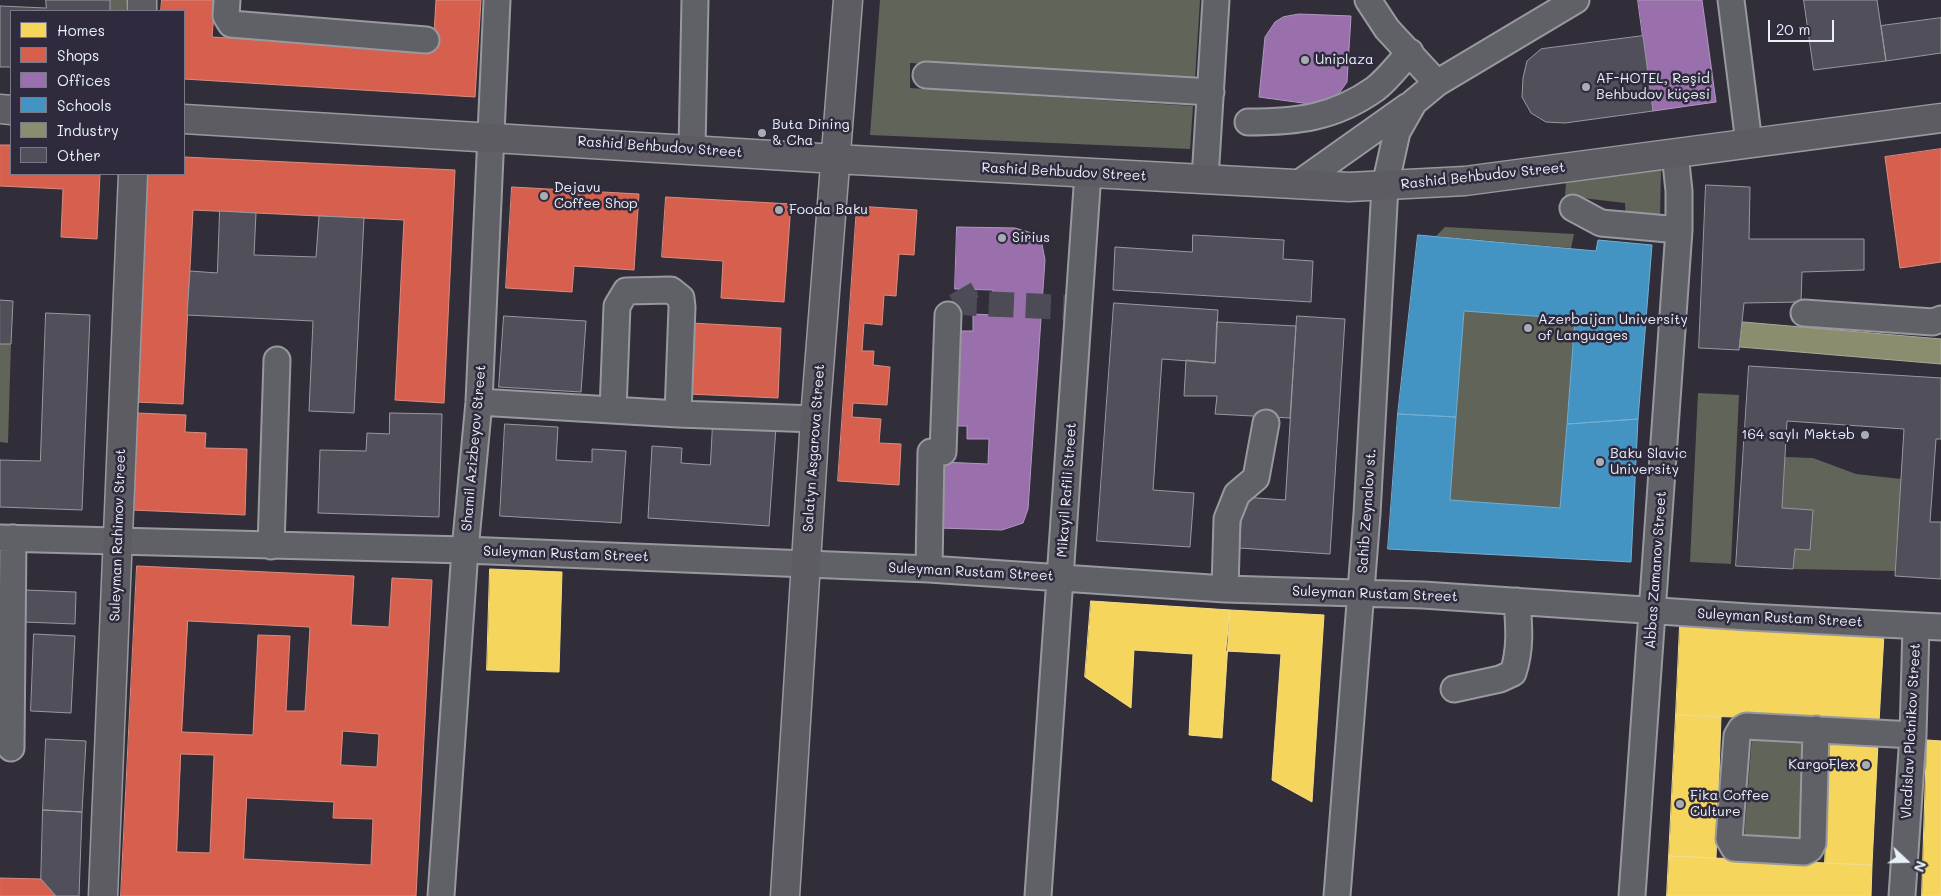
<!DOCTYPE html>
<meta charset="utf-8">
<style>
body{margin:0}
#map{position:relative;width:1941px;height:896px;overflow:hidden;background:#312e39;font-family:Mali,sans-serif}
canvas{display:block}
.legend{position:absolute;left:10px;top:10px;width:175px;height:165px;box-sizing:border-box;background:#2f2a3d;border:1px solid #797a88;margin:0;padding:6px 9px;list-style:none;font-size:15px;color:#e8f1f8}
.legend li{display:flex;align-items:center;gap:10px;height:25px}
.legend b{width:25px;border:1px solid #797a88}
.north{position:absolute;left:1881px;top:836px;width:50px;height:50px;-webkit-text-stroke:4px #2f2a3d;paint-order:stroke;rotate:111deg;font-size:14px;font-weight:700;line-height:20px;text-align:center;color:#e8f1f8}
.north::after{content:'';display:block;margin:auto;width:18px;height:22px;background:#e8f1f8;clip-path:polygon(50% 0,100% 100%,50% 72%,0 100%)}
.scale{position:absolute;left:1768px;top:20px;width:66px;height:22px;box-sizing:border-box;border:2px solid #e8f1f8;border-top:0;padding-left:6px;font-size:15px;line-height:18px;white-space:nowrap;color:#e8f1f8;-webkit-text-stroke:4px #2f2a3d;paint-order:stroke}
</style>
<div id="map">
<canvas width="1941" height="896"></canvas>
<ul class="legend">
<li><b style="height:14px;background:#f6d55c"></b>Homes</li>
<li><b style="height:14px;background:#d6604d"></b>Shops</li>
<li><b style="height:14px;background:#9970ab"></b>Offices</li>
<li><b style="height:14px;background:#4393c3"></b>Schools</li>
<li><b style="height:14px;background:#8c8c6e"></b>Industry</li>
<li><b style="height:14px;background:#51505a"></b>Other</li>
</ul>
<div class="north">N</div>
<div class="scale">20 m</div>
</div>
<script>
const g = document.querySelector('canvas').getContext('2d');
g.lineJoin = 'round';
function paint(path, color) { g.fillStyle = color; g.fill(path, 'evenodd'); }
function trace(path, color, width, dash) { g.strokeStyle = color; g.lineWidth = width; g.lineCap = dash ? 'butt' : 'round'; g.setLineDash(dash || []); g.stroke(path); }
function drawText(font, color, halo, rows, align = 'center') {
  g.font = font + ' Mali,sans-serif'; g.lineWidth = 5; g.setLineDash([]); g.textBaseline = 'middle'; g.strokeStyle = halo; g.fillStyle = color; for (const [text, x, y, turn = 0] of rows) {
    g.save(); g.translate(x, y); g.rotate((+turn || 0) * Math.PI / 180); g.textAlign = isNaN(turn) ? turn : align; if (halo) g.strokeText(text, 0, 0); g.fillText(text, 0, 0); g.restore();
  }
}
paint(new Path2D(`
 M110,0h17l-1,11h-16z
 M880,0h320l-5,79 -285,-16v25l283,18 -3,43 -320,-14z
 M1661,169l-1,51 -34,-1 -1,-16 -60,-7 1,-13z
 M1445,227l129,7 -3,14 -135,-12z
 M1464,311l111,8 -15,189 -110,-8z
 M0,344h11l-3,99 -8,-1z
 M1698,393l41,2 -8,169 -41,-2z
 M1785,457l28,1 43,16 45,5 -6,92 -102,-2 2,-20h15l3,-38 -31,-3z
 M1752,736l58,5 -8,101 -58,-4z`), '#616459');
const homes = new Path2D(`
 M490,569l72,3 -3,100 -72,-2z
 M1091,601l139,9 -8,128 -33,-3 4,-81 -59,-4 -3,58 -46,-31z
 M1230,610l94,5 -12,187 -40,-22 9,-126 -55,-3z
 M1680,625l204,9 -5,88 -203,-7z
 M1676,715l45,2 -5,141 -47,-2z
 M1831,720l48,2 -7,143 -47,-2z
 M1927,740l14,1v155h-19z
 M1669,856l203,9 -1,31h-204z`);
paint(homes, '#f6d55c');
trace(homes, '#f2dd8b', 1);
const shops = new Path2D(`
 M162,0h53l-3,37 221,14 3,-51h45l-6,97 -291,-18v-68h-23z
 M0,145h11v29h89l-3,65 -36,-2 2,-48 -63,-3z
 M1941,149v113l-41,6 -15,-111z
 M184,157l271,13 -11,233 -49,-3 9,-180 -211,-10 -10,194 -48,-2 11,-228h38z
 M512,187l127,7 -5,76 -60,-4 -2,26 -66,-4z
 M666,197l125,7 -7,98 -63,-4 2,-37 -61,-4z
 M857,206l60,4 -3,45 -15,-1 -3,42 -12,-1 -2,30 -18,-2 -2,28h12l-1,14 17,2 -3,38 -34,-2 -1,14 29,2 -2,24 22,1 -2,41 -61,-4z
 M691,323l90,5 -3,70 -90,-4z
 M136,413l50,2 -1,17 21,1 -1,15 42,1 -2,66 -113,-5z
 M137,566l217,10 -3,49 38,2 3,-49 40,2 -16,316h-295zM188,621l122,6 -5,84h-19l4,-75 -32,-1 -5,100 -71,-3zM343,731l36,3 -2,33 -36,-2zM181,754l33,1 -4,98 -33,-1zM247,798l87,4 -1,16 40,1 -2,46 -127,-6z
 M0,878l41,1 15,17h-56z`);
paint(shops, '#d6604d');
trace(shops, '#db8c80', 1);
const offices = new Path2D(`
 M1638,0h64l14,102 -63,9z
 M1299,14l52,2 -4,66 -7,10 -12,9 -18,3 -51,-7 6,-60 10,-15 8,-5z
 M957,227l58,1 17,5 10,11 3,16 -17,249 -5,14 -21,7 -63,-2 2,-66 47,2 1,-25h-22v-13h-16l4,-95h18v-17l19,1 1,-25 -38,-1z`);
paint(offices, '#9970ab');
trace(offices, '#b197c2', 1);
const schools = new Path2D(`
 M1418,235l178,16 2,-11 54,5 -14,174 -71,5 8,-105 -111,-8 -8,106 -58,-3z
 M1398,414l58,3 -6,83 110,8 7,-84 71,-5 -7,143 -243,-13z`);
paint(schools, '#4393c3');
trace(schools, '#74afd3', 1);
const industry = new Path2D(`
 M1743,322l198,17v25l-201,-17z`);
paint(industry, '#8c8c6e');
trace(industry, '#a8aa97', 1);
const building = new Path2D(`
 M46,0h64v11h-99v56h-11v-61l46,2z
 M1804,0h73l9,61 -72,9z
 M1941,18v35l-55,8 -5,-35z
 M1643,36l10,75 -88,12 -19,-1 -15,-9 -9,-16 1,-19 4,-17 14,-12z
 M1706,185l44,2 -1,52h115v31l-62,2 -1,30 -57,1 -5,47 -40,-2z
 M220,211l36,2 -2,42 62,2 3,-41 45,2 -10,195 -45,-2 4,-90 -126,-6 3,-44 27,2z
 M1193,235l91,5 -1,19 30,2 -2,41 -198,-12 2,-43 77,5z
 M0,300l13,1 -2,43h-11z
 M1114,303l104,7 -3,53 -53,-4 -9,131 41,3 -4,54 -93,-6z
 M46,313l44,2 -8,195 -82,-3v-47l40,1z
 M504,316l82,5 -5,71 -82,-5z
 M1297,316l48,3 -15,235 -91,-6 4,-51 42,3z
 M1217,322l79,4 -6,92 -75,-4 2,-18h-33l2,-36 29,3z
 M1749,366l192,12v61h-5l-6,83h11v57l-46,-3 9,-147 -117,-8 -5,87 31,2 -3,40 -15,-1 -2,20 -57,-3z
 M390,413l52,1 -3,103 -121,-4 2,-63 46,1 1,-18 22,1z
 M713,423l63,4 -7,99 -121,-8 4,-72 30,2 -1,15 29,2z
 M505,424l53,3 -2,33 36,2v-13l34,2 -5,72 -121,-7z
 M25,590l51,2 -1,32 -51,-2z
 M34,634l41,2 -4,77 -40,-2z
 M46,739l40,2 -4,71 -39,-2z
 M43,810l39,2 -3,84h-23l-15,-17z`);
paint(building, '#51505a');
trace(building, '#98999f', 1);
trace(new Path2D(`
 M960,289l8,14 112,5`), '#4c4b56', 25, [25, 12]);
const minor = new Path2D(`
 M227,0l-1,16 5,8 195,16
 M1368,0l19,29 50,54
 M1731,0l18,143
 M926,75l285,17
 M1248,122c49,0 86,-4 127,-33 13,-10 24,-25 35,-37
 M692,149l3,-149
 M1205,179l11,-179
 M1298,184l110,-78
 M1573,208l28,15 78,7
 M1804,313l129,9 8,-3
 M479,402l199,12 137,5
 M613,410l4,-104 9,-15 45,-1 10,8 1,9 -4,107
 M0,538l465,12 464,19 296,20 198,6 325,22 193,10
 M271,546l6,-186
 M929,569l2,-117h12l5,-137
 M1225,589l2,-70 10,-25 19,-16 10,-55
 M1454,689l46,-10 13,-6c8,-24 6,-47 4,-72
 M1816,729l-3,114 -3,6 -6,3 -70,-4 -5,-9 8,-103 4,-7 5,-3 167,9
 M11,748l2,-210
 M441,896l24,-346 14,-148 18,-402
 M1038,896l50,-723
 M1337,896l30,-382 18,-328 12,-54 17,-30 23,-19 139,-83
 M1632,896l47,-666v-39l-4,-38
 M1902,896l11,-161 3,-109`);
const major = new Path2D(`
 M142,11v-11
 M0,109l11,1
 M184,119l652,40 513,28 116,-6 476,-63
 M103,896l30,-722
 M785,896l30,-477 33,-419`);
trace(minor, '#98999f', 29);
trace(major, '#98999f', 31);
trace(minor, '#606067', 25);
trace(major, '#5d5c62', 28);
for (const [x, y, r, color] of [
 [1305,60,5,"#a8adb5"],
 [1586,87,5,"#a8adb5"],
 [762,133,5,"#a8adb5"],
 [544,196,5,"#a8adb5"],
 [779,210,5,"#a8adb5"],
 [1002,238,5,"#a8adb5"],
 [1528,328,5,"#a8adb5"],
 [1865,435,5,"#a8adb5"],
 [1600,462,5,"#a8adb5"],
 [1866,765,5,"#a8adb5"],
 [1680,804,5,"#a8adb5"]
]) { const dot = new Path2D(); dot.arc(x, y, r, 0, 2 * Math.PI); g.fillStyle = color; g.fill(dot); trace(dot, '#2f2a3d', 2); }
drawText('14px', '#e8f1f8', '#2f2a3d', [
 ["Uniplaza",1315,60],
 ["AF-HOTEL, Rəşid",1596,79],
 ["Behbudov küçəsi",1596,95],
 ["Buta Dining",772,125],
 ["& Cha",772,141],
 ["Dejavu",554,188],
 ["Coffee Shop",554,204],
 ["Fooda Baku",789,210],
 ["Sirius",1012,238],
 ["Azerbaijan University",1538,320],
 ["of Languages",1538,336],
 ["164 saylı Məktəb",1855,435,"right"],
 ["Baku Slavic",1610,454],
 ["University",1610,470],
 ["KargoFlex",1856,765,"right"],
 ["Fika Coffee",1690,796],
 ["Culture",1690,812]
], 'left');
drawText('14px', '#e8f1f8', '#2f2a3d', [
 ["Rashid Behbudov Street",660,147,4],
 ["Rashid Behbudov Street",1064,172,3],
 ["Rashid Behbudov Street",1483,176,-6],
 ["Shamil Azizbeyov Street",474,448,-85],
 ["Salatyn Asgarova Street",814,448,-86],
 ["Mikayil Rafili Street",1067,490,-86],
 ["Sahib Zeynalov st.",1367,511,-86],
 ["Suleyman Rahimov Street",118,535,-88],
 ["Suleyman Rustam Street",566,554,2],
 ["Abbas Zamanov Street",1656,570,-86],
 ["Suleyman Rustam Street",971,572,3],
 ["Suleyman Rustam Street",1375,594,2],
 ["Suleyman Rustam Street",1780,618,3],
 ["Vladislav Plotnikov Street",1911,731,-87]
]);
</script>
